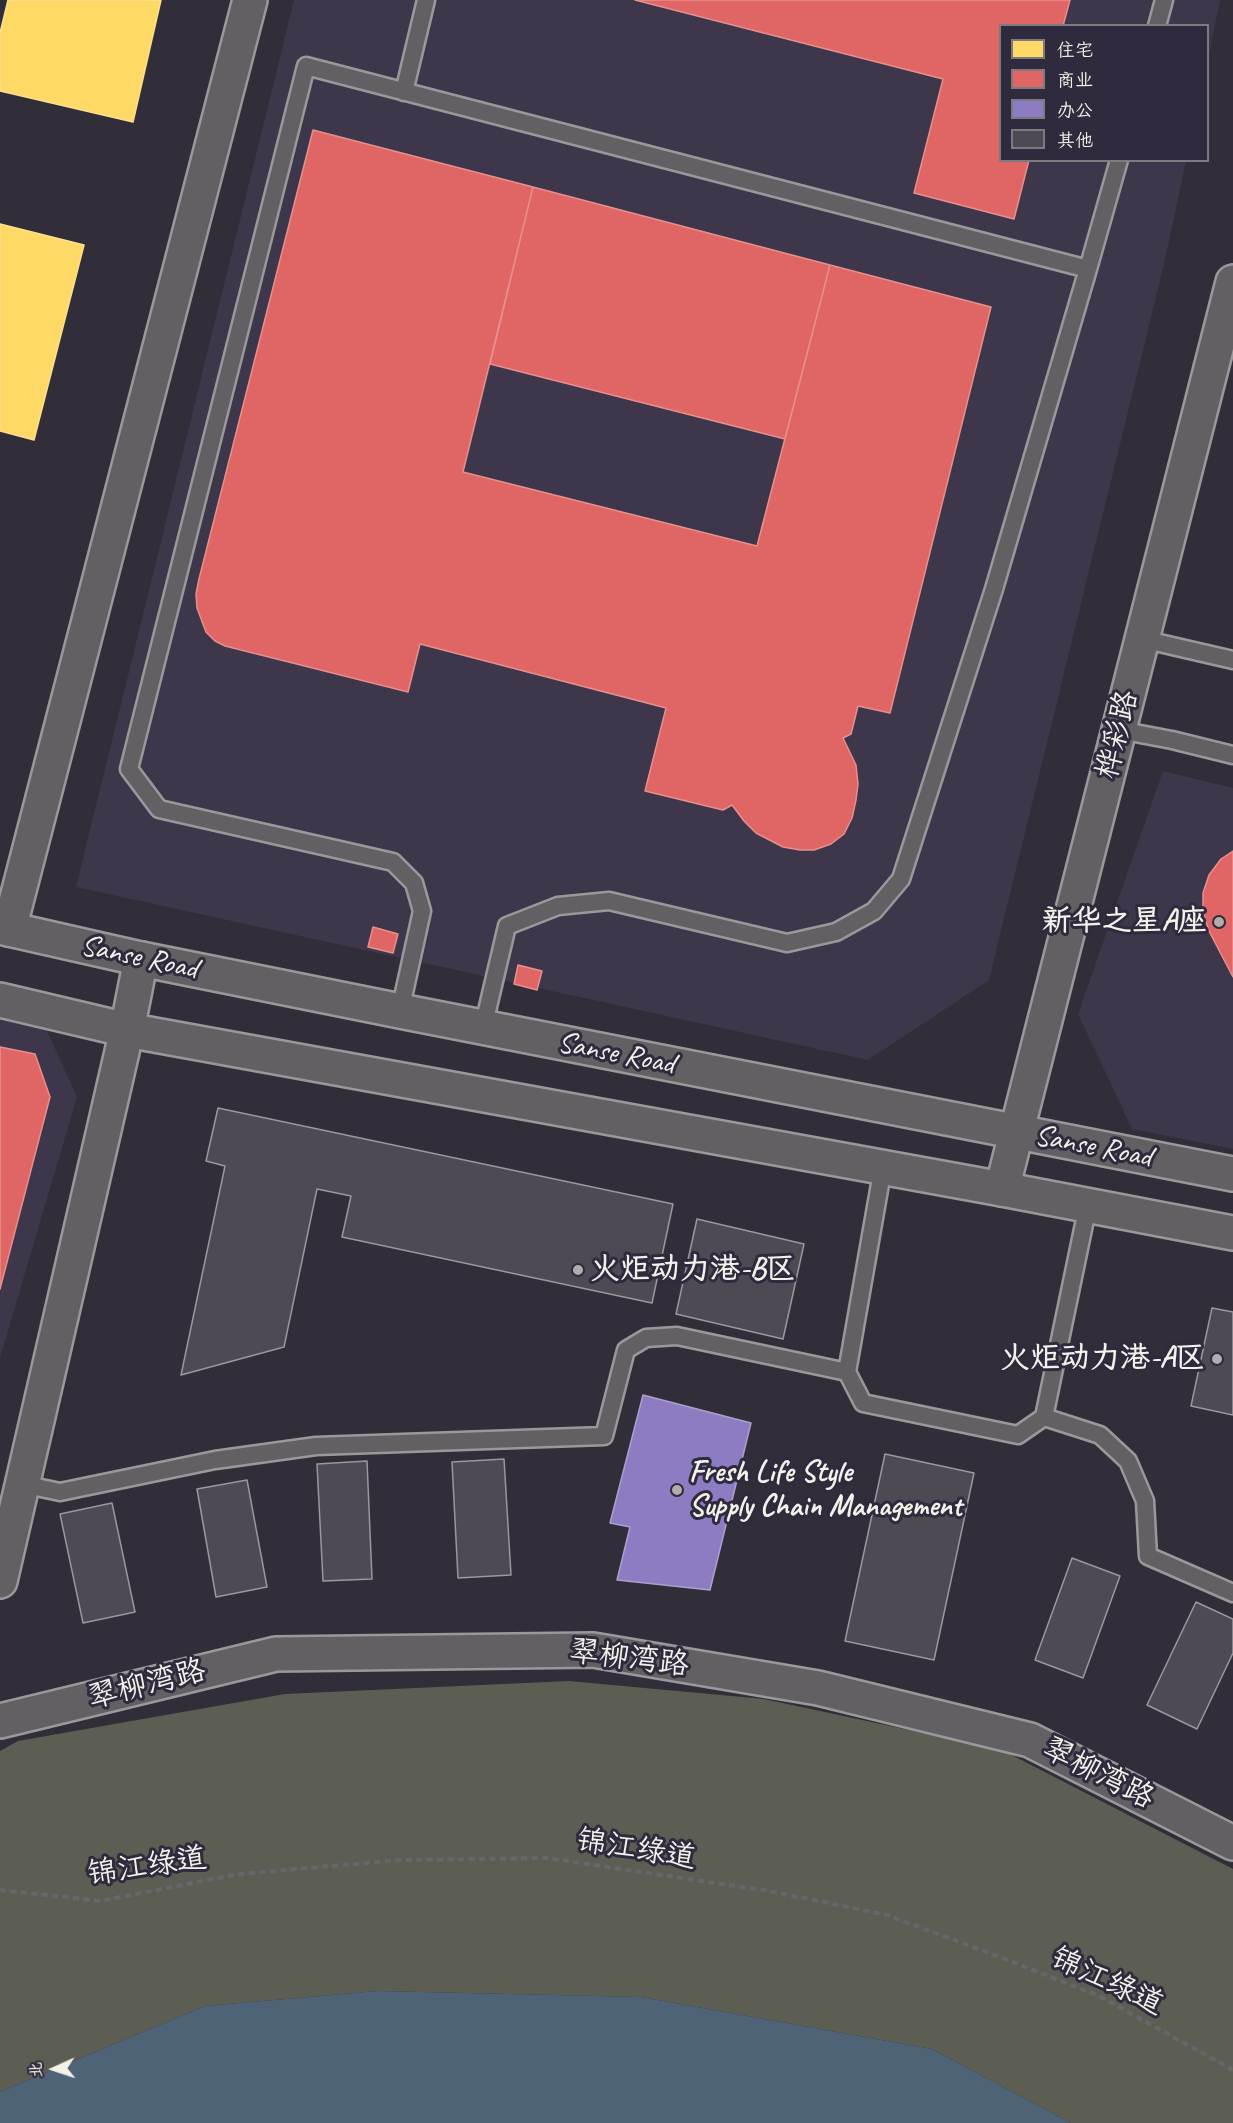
<!DOCTYPE html>
<meta charset="utf-8">
<style>
body{margin:0}
#map{position:relative;width:1233px;height:2123px;overflow:hidden;background:#312e39;font-family:Caveat,"LXGW WenKai TC",sans-serif}
canvas{display:block}
.legend{position:absolute;left:999px;top:24px;width:210px;height:138px;box-sizing:border-box;background:#2f2a3d;border:2px solid #7e7a81;margin:0;padding:8px 10px;list-style:none;font-size:18px;color:#f4f1e8}
.legend li{display:flex;align-items:center;gap:12px;height:30px}
.legend b{width:30px;border:2px solid #7e7a81}
.north{position:absolute;left:24px;top:2039px;width:60px;height:60px;-webkit-text-stroke:4px #2f2a3d;paint-order:stroke;rotate:267deg;font-size:16px;font-weight:700;line-height:24px;text-align:center;color:#f4f1e8}
.north::after{content:'';display:block;margin:auto;width:21px;height:27px;background:#f4f1e8;clip-path:polygon(50% 0,100% 100%,50% 72%,0 100%)}
</style>
<div id="map">
<canvas width="1233" height="2123"></canvas>
<ul class="legend">
<li><b style="height:16px;background:#ffd966"></b>住宅</li>
<li><b style="height:16px;background:#e06666"></b>商业</li>
<li><b style="height:16px;background:#8e7cc3"></b>办公</li>
<li><b style="height:16px;background:#4e4953"></b>其他</li>
</ul>
<div class="north">北</div>
</div>
<script>
const g = document.querySelector('canvas').getContext('2d');
g.lineJoin = 'round';
function paint(path, color) { g.fillStyle = color; g.fill(path, 'evenodd'); }
function trace(path, color, width, dash) { g.strokeStyle = color; g.lineWidth = width; g.lineCap = dash ? 'butt' : 'round'; g.setLineDash(dash || []); g.stroke(path); }
function drawText(font, color, halo, rows, align = 'center') {
  g.font = font + ' Caveat,"LXGW WenKai TC",sans-serif'; g.lineWidth = 6; g.setLineDash([]); g.textBaseline = 'middle'; g.strokeStyle = halo; g.fillStyle = color; for (const [text, x, y, turn = 0] of rows) {
    g.save(); g.translate(x, y); g.rotate((+turn || 0) * Math.PI / 180); g.textAlign = isNaN(turn) ? turn : align; if (halo) g.strokeText(text, 0, 0); g.fillText(text, 0, 0); g.restore();
  }
}
paint(new Path2D(`
 M294,0h926l-12,59v-33h-208v134l186,1 -21,99 -176,720 -121,80 -792,-173z
 M1163,771l70,17v361l-101,-20 -54,-115z
 M0,1016l44,8 33,73 -77,261z`), '#3e364a');
paint(new Path2D(`
 M569,1681l195,18 238,51 231,119v254h-162l-139,-74 -291,-52 -263,-6 -173,15 -205,86v-341l18,-10 267,-47z`), '#5d5e53');
paint(new Path2D(`
 M378,1991l263,6 291,52 139,74h-1071v-31l205,-86z`), '#4e6476');
const homes = new Path2D(`
 M8,0h153l-28,122 -133,-31v-58z
 M0,224l84,21 -50,195 -34,-9z`);
paint(homes, '#ffd966');
trace(homes, '#fce08d', 1.5);
const shops = new Path2D(`
 M635,0h435l-7,26h-63v134h29l-15,59 -100,-26 29,-114z
 M313,130l220,57 -70,285 294,74 73,-281 161,42 -101,406 -32,-7 -7,28 -8,4 13,27 2,19 -2,16 -4,18 -8,16 -13,10 -17,6h-14l-17,-3 -27,-14 -12,-12 -12,-16 -9,5 -78,-19 21,-83 -246,-64 -12,48 -183,-46 -10,-5 -9,-9 -9,-24 -1,-14 3,-15z
 M533,187l297,78 -45,174 -295,-75z
 M1233,851v126l-24,-46 -6,-19v-19l6,-18 12,-16z
 M373,927l25,7 -5,19 -25,-6z
 M518,965l24,6 -5,19 -23,-6z
 M0,1047l35,7 15,43 -50,192z`);
paint(shops, '#e06666');
trace(shops, '#e6908d', 1.5);
const offices = new Path2D(`
 M643,1395l108,28 -41,167 -93,-10 13,-53 -20,-4z`);
paint(offices, '#8e7cc3');
trace(offices, '#ad9fce', 1.5);
const building = new Path2D(`
 M218,1108l455,96 -21,99 -310,-66 9,-41 -34,-7 -33,158 -103,28 44,-209 -19,-5z
 M697,1219l107,25 -21,95 -107,-25z
 M1212,1308l21,4v103l-42,-9z
 M885,1454l89,19 -40,187 -89,-19z
 M504,1459l7,116 -53,3 -6,-116z
 M367,1461l5,118 -49,2 -6,-117z
 M247,1480l20,107 -51,10 -19,-108z
 M112,1503l23,109 -52,11 -23,-109z
 M1072,1558l48,18 -37,102 -48,-18z
 M1196,1602l37,17v34l-36,76 -50,-24z`);
paint(building, '#4e4953');
trace(building, '#9a989b', 1.5);
const service = new Path2D(`
 M1157,26l7,-26
 M404,92l22,-92
 M1088,269l31,-109
 M1142,639l91,21
 M1119,730l53,10 61,15
 M400,1011l22,-100 -8,-28 -21,-21 -234,-53 -30,-40 177,-703 782,203 -94,320 -93,290 -27,32 -38,21 -49,11 -178,-42 -51,5 -51,20 -24,102
 M847,1372l36,-205
 M1044,1417l44,-212
 M22,1484l38,8 155,-32 101,-14 288,-10 22,-86 20,-12 31,-2 170,36 16,31 155,32 26,-18 56,18 28,26 17,40 3,55 85,37`);
const minor = new Path2D(`
 M9,929l241,-929
 M1002,1189l231,-907
 M0,1581l127,-551 14,-71`);
const tertiary = new Path2D(`
 M0,927l141,32 259,52 833,163
 M0,1000l127,30 875,159 231,44
 M0,1721l276,-67 317,-4 225,38 212,52 203,103`);
trace(service, '#9a989b', 21);
trace(minor, '#9a989b', 38);
trace(tertiary, '#9a989b', 38);
trace(new Path2D(`
 M0,1890l100,11 139,-27 162,-14 146,-2 222,33 118,24 105,39 107,42 134,74`), '#68666b', 4, [6, 4.5]);
trace(service, '#626063', 16);
trace(minor, '#626063', 33);
trace(tertiary, '#626063', 33);
for (const [x, y, r, color] of [
 [1219,922,6,"#b0adab"],
 [578,1270,6,"#b0adab"],
 [1217,1359,6,"#b0adab"],
 [677,1490,6,"#b0adab"]
]) { const dot = new Path2D(); dot.arc(x, y, r, 0, 2 * Math.PI); g.fillStyle = color; g.fill(dot); trace(dot, '#2f2a3d', 2); }
drawText('30px', '#f4f1e8', '#2f2a3d', [
 ["桦彩路",1118,735,-76],
 ["Sanse Road",139,958,12],
 ["Sanse Road",616,1054,11],
 ["Sanse Road",1093,1147,11],
 ["翠柳湾路",629,1659,7],
 ["翠柳湾路",147,1685,-14],
 ["翠柳湾路",1098,1774,27],
 ["锦江绿道",636,1850,9],
 ["锦江绿道",147,1867,-8],
 ["锦江绿道",1107,1982,25]
]);
drawText('bold 30px', '#f4f1e8', '#2f2a3d', [
 ["新华之星A座",1207,922],
 ["火炬动力港-B区",590,1270,"left"],
 ["火炬动力港-A区",1205,1359],
 ["Fresh Life Style",689,1473,"left"],
 ["Supply Chain Management",689,1507,"left"]
], 'right');
</script>
